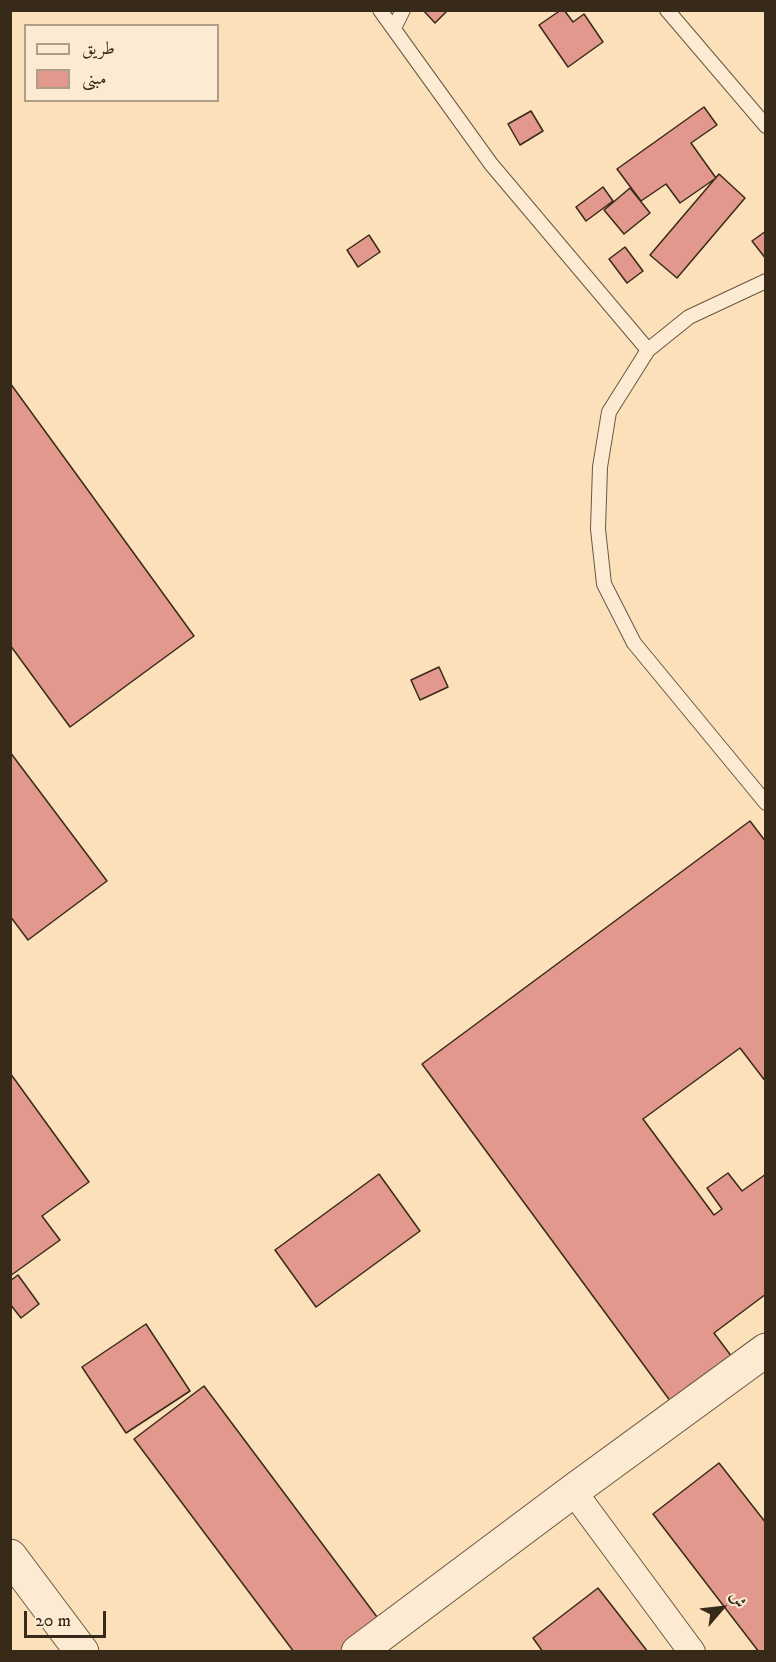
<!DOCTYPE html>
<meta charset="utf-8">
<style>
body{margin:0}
#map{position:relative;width:776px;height:1662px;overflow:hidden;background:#fbe0ba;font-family:"IM FELL DW Pica",Amiri,serif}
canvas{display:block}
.frame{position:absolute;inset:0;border:12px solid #372a19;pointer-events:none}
.legend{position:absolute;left:24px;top:24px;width:195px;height:78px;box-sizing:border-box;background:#fcebd2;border:2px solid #ad9e88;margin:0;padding:8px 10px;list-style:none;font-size:18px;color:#372a19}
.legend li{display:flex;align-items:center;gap:12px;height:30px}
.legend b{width:30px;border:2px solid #ad9e88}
.north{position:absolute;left:692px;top:1578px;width:60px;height:60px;-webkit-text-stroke:4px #fcebd2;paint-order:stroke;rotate:62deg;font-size:16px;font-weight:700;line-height:24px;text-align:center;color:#372a19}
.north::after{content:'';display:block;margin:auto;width:21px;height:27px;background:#372a19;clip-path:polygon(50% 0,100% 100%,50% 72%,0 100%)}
.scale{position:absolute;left:24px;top:1611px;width:82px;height:27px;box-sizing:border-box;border:3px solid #372a19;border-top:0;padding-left:8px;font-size:18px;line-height:21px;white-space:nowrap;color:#372a19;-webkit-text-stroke:4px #fcebd2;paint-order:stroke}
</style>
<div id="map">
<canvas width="776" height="1662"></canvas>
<div class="frame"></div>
<ul class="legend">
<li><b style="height:8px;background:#fcebd2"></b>طريق</li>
<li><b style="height:16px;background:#e2988c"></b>مبنى</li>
</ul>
<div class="north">ش</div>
<div class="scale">20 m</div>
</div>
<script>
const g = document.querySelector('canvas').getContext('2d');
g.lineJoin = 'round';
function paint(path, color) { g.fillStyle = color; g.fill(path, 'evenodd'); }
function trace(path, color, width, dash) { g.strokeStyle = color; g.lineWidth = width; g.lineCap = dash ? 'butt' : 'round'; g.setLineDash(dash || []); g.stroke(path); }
const building = new Path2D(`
 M423,10h25l-13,13z
 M561,10h3l9,12 11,-8 19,28 -35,25 -29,-42z
 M704,107l13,18 -26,18 25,35 -36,25 -14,-19 -25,17 -24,-32z
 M531,111l12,20 -23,14 -12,-21z
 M719,174l26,24 -68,80 -27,-23z
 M603,187l10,14 -27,20 -10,-14z
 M630,188l20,25 -26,21 -20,-24z
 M766,231v28l-14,-18z
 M369,235l11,17 -22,15 -11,-17z
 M625,247l18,24 -16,12 -18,-24z
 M10,383l184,253 -124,91 -60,-82z
 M439,667l9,20 -28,13 -9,-20z
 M10,752l97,129 -79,59 -18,-24z
 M750,821l16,21v240l-26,-34 -97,71 71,96 8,-6 -15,-21 21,-15 14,18 24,-17v120l-52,39 18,24 -61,45 -249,-338z
 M10,1073l79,109 -47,34 18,24 -50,36z
 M379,1174l41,57 -104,76 -41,-57z
 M18,1275l21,29 -18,14 -11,-14v-23z
 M146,1324l44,67 -64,42 -44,-66z
 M204,1386l176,235 -40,31h-46l-160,-213z
 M719,1463l47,60v129h-7l-106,-138z
 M598,1588l50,64h-105l-10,-14z`);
paint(building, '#e2988c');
trace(building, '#372a19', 1.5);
const service = new Path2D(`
 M380,10l111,154 157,186
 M667,10l99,116
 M394,28l9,-18
 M766,281l-77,36 -41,33 -39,62 -9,55 -2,62 6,55 30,59 132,160`);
const minor = new Path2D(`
 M573,1491l119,161`);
const tertiary = new Path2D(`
 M10,1556l72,96
 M358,1652l215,-161 193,-141`);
trace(service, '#685841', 16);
trace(minor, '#685841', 28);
trace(tertiary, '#685841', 35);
trace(service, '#fcebd2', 14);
trace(minor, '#fcebd2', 26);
trace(tertiary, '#fcebd2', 33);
</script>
